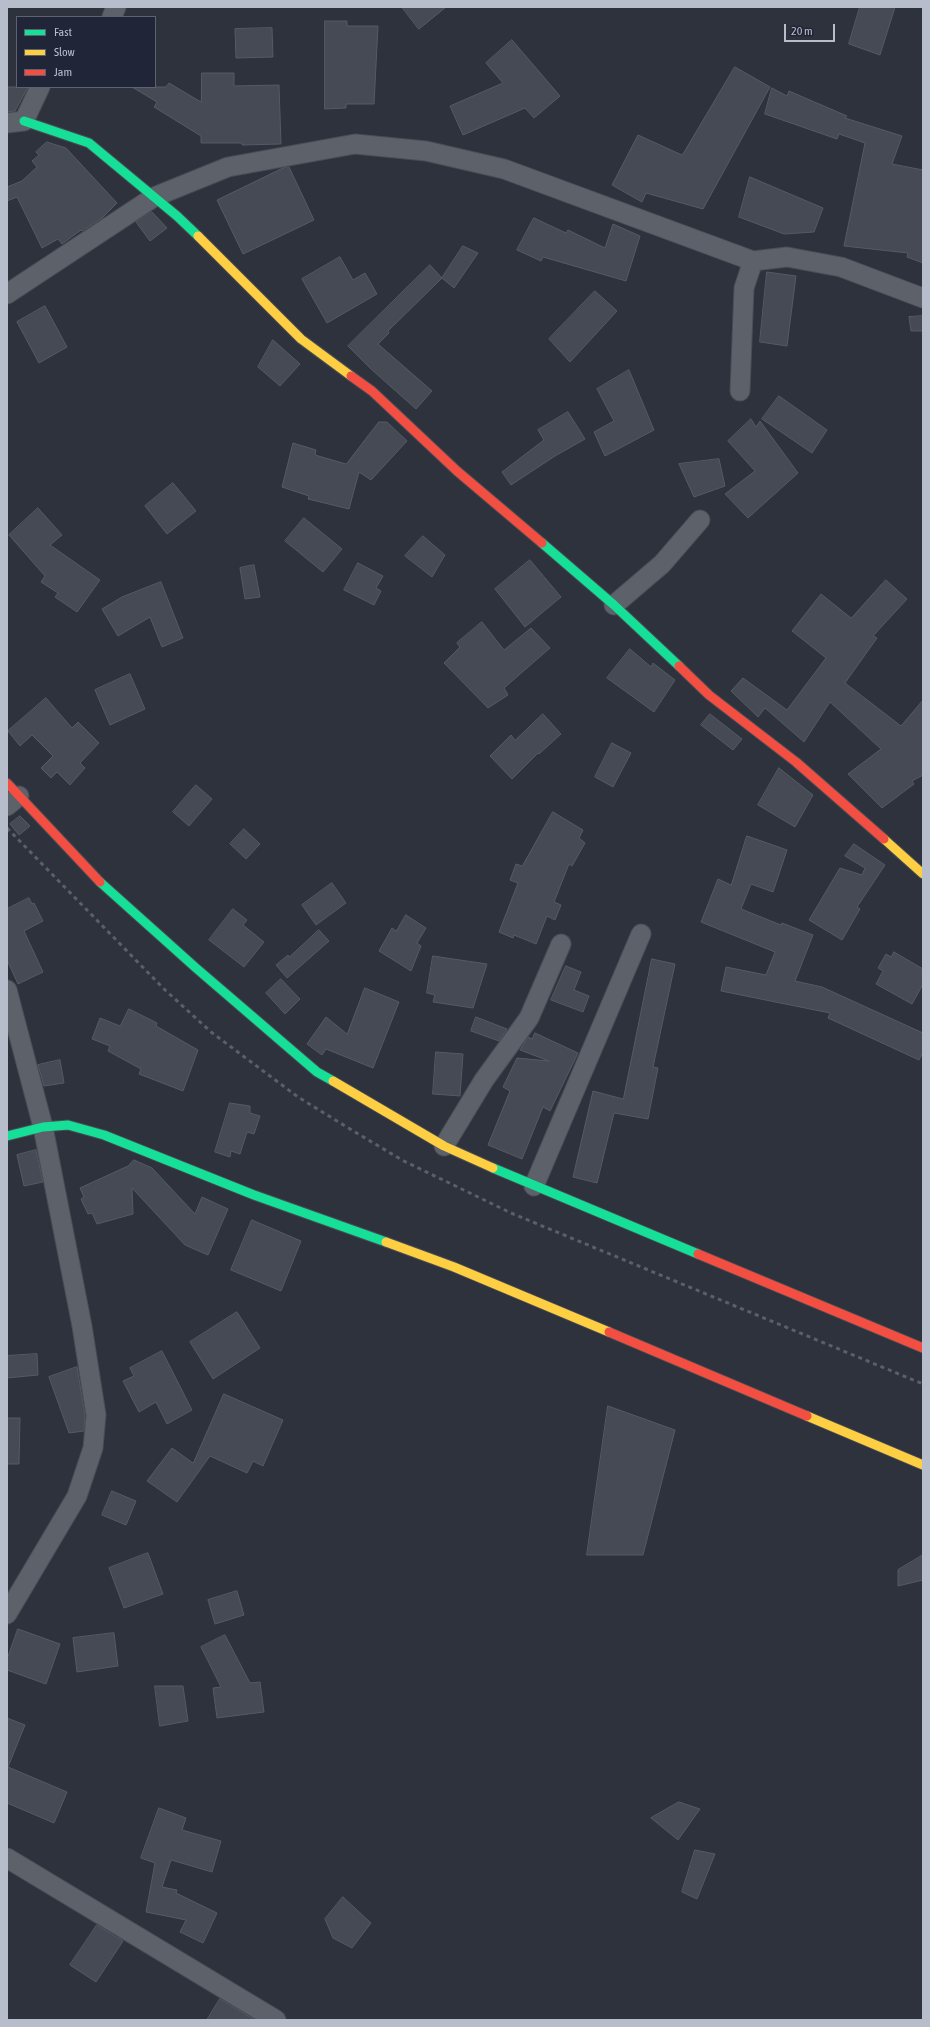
<!DOCTYPE html>
<style>
body{margin:0}
#map{position:relative;width:930px;height:2027px;overflow:hidden;background:#2d323d;font-family:"Asap Condensed",sans-serif}
canvas{display:block}
.frame{position:absolute;inset:0;border:8px solid #b8bdcc;pointer-events:none}
.legend{position:absolute;left:16px;top:16px;width:140px;height:72px;box-sizing:border-box;background:#202638;border:1px solid #5d6273;margin:0;padding:5px 7px;list-style:none;font-size:12px;color:#b8bdcc}
.legend li{display:flex;align-items:center;gap:8px;height:20px}
.legend b{width:20px;border:1px solid #5d6273}
.scale{position:absolute;left:784px;top:24px;width:51px;height:18px;box-sizing:border-box;border:2px solid #b8bdcc;border-top:0;padding-left:5px;font-size:12px;line-height:14px;white-space:nowrap;color:#b8bdcc;-webkit-text-stroke:3px #202638;paint-order:stroke}
</style>
<div id="map">
<canvas width="930" height="2027"></canvas>
<div class="frame"></div>
<ul class="legend">
<li><b style="height:5px;background:#16e098"></b>Fast</li>
<li><b style="height:5px;background:#ffcf43"></b>Slow</li>
<li><b style="height:5px;background:#f24e42"></b>Jam</li>
</ul>
<div class="scale">20 m</div>
</div>
<script>
const g = document.querySelector('canvas').getContext('2d');
g.lineJoin = 'round';
function paint(path, color) { g.fillStyle = color; g.fill(path, 'evenodd'); }
function trace(path, color, width, dash) { g.strokeStyle = color; g.lineWidth = width; g.lineCap = dash ? 'butt' : 'round'; g.setLineDash(dash || []); g.stroke(path); }
const building = new Path2D(`
 M402,7h44l-27,22z
 M860,7h35l-15,48 -31,-11z
 M325,21h22v5h31l-4,78h-28v4l-21,1z
 M272,28l1,29 -37,1 -1,-29z
 M512,40l48,56 -26,22 -9,-10 -62,27 -13,-29 53,-23 -17,-20z
 M735,67l35,20 -67,122 -57,-16 -4,9 -30,-17 26,-50 44,20z
 M202,73h32v13l45,-1 2,59 -39,1v-2h-41v-7l-47,-29 3,-5 -25,-15h34l3,-4 32,19z
 M7,87h21l-13,24 -8,1z
 M772,88l15,8 2,-5 58,25 -2,2 57,18 -10,28 31,6v93l-16,-6 1,-4 -64,-7 21,-103 -26,-9 -2,5 -72,-25z
 M47,142l19,6 51,55 -15,15 -20,13 -1,-1 -19,14 -4,-5 -16,9 -25,-51 -10,4v-14l15,-6 15,-14 -5,-6 7,-6 -3,-3z
 M289,167l25,53 -71,34 -26,-54 66,-32z
 M750,177l73,31 -9,24 -30,2 -45,-17z
 M152,212l15,16 -17,13 -14,-19z
 M534,218l32,15 2,-3 37,18 8,-24 27,12 -14,45 -83,-24 -2,4 -24,-11z
 M463,246l15,7 -24,35 -12,-10z
 M340,257l13,23 12,-7 12,21 -50,29 -25,-44z
 M430,265l12,13 -54,53 1,2 -11,11 54,47 -16,18 -45,-40 -23,-23z
 M767,272l29,4 -9,70 -27,-4z
 M595,291l22,20 -47,51 -21,-23z
 M45,306l22,41 -28,16 -22,-41z
 M923,316v15h-12l-2,-14z
 M273,340l27,24 -20,22 -22,-19z
 M629,370l25,60 -49,26 -11,-24 20,-11 -17,-32z
 M779,396l48,34 -15,23 -50,-34z
 M568,412l17,27 -30,17 -44,29 -9,-13 42,-32 -6,-10z
 M751,419l5,8 4,-6 38,52 -50,45 -23,-24 30,-23 -27,-30z
 M379,422h8l20,19 -36,39 -12,-8 -10,37 -41,-10 1,-3 -27,-9 11,-44 23,7 -1,5 31,9z
 M719,459l6,27 -31,11 -15,-33z
 M173,483l23,28 -29,23 -22,-28z
 M38,508l24,27 -12,10 50,35 -23,32 -22,-15 3,-4 -17,-11 4,-6 -36,-41z
 M304,518l38,31 -19,23 -38,-31z
 M423,536l22,19 -13,22 -27,-21z
 M530,560l31,37 -36,30 -30,-38z
 M358,563l25,13 -7,12 5,3 -7,14 -30,-15z
 M254,565l6,32 -15,2 -5,-31z
 M886,580l21,19 -34,37 4,2 -32,45 56,43 22,-26v75l-11,6 2,3 -32,24 -34,-34 33,-25 -51,-47 -26,40 -39,-34 -7,9 -27,-26 12,-13 44,32 39,-52 -34,-27 29,-37 30,24z
 M161,582l22,56 -21,9 -12,-30 -32,19 -16,-27 20,-12z
 M482,622l22,28 27,-22 19,20 -46,40 4,7 -20,13 -44,-45 16,-16 -3,-4z
 M630,649l21,18 2,-4 22,17 -21,32 -47,-34z
 M130,674l15,35 -35,16 -15,-35z
 M46,698l26,30 6,-6 21,21 -19,20 5,5 -15,17 -13,-13 -6,6 -10,-10 12,-12 -21,-21 -12,11 -12,-15z
 M543,714l18,20 -22,20 -1,-1 -26,26 -22,-23 21,-21 4,5z
 M710,714l32,25 -9,11 -32,-25z
 M612,743l19,10 -18,34 -18,-10z
 M779,768l34,27 -18,32 -37,-22z
 M196,785l16,14 -23,27 -16,-14z
 M553,812l30,18 -4,8 6,5 -13,23 -3,-2 -15,38 7,3 -6,15 -8,-4 -11,28 -22,-9 -1,3 -14,-6 19,-49 -8,-3 6,-16 6,2z
 M20,816l10,10 -11,9 -9,-11z
 M244,829l16,15 -14,15 -16,-15z
 M747,836l40,14 -14,42 -22,-8 -10,25 40,16 1,-2 31,12 -18,46 27,6 101,46v19l-4,8 -91,-42 2,-5 -109,-22 5,-24 40,8 9,-23 -74,-30 17,-43 13,6z
 M854,844l31,21 -28,42 3,2 -18,31 -33,-20 31,-52 22,7 3,-7 -20,-12z
 M332,883l14,20 -30,22 -14,-20z
 M29,898l3,6 2,-1 9,18 -19,10 19,41 -25,12 -11,-24v-51z
 M233,909l14,11 -4,5 21,17 -20,25 -35,-27z
 M406,915l20,13 -9,15 4,3 -10,25 -32,-20 13,-23 4,3z
 M319,930l10,11 -42,37 -11,-13 12,-10 1,2z
 M894,952l29,17v15l-11,20 -36,-20 7,-13 -5,-3 8,-14 5,3z
 M433,956l54,8 -14,44 -40,-6 2,-7 -8,-2z
 M652,959l23,5 -22,103 5,1 -10,51 -34,-6 -17,70 -24,-6 20,-86 30,8z
 M566,966l15,6 -7,18 15,6 -6,16 -32,-12z
 M281,979l19,20 -15,15 -19,-21z
 M365,988l34,14 -26,66 -47,-19 -4,6 -15,-11 19,-27 21,17z
 M129,1009l28,14 -1,3 42,24 -15,41 -44,-17 2,-5 -33,-18 2,-5 -18,-7 8,-21 20,8z
 M476,1017l31,12 -8,12 -28,-10z
 M535,1033l43,20 -28,58 -7,-4 -21,52 -34,-14 22,-54 -7,-4 14,-29 32,3 -29,-11 8,-13 4,2z
 M436,1052l27,2 -3,42 -27,-2z
 M60,1060l4,23 -20,3 -6,-21z
 M230,1103l20,3v7l10,3 -6,18 -7,-2 -7,22 -9,-3 -1,6 -15,-5z
 M36,1150l7,32 -19,4 -7,-31z
 M134,1160l18,8 43,46 7,-17 26,12 -20,46 -23,-10 -53,-57 1,26 -36,10 -5,-11 -4,1 -7,-15 3,-2 -4,-9 48,-22z
 M252,1220l49,21 -20,50 -50,-21z
 M237,1312l23,36 -47,31 -23,-37z
 M162,1351l30,59 -25,14 -11,-22 -17,10 -16,-31 11,-5 -4,-8z
 M37,1354l1,21 -31,3v-22z
 M77,1367l8,48 -1,16 -15,2 -20,-56z
 M224,1394l59,26 -20,46 -10,-5 -6,12 -37,-17 -33,46 -30,-21 25,-33 21,15z
 M608,1406l67,24 -32,125h-56z
 M7,1418h13l-1,46h-12z
 M112,1491l24,10 -10,24 -24,-10z
 M148,1553l15,41 -39,14 -15,-40z
 M923,1555v25l-25,6v-16z
 M237,1591l7,24 -29,9 -7,-24z
 M18,1629l42,15 -14,40 -39,-14v-10z
 M114,1633l4,33 -41,6 -4,-34z
 M225,1635l25,48 10,-1 4,30 -47,6 -4,-30 8,-1 -20,-40z
 M155,1686h28l5,35 -28,5z
 M7,1718l18,7 -17,42 59,25 -13,31 -47,-20z
 M679,1802l21,7 -22,31 -27,-22z
 M159,1808l27,10 -4,12 39,11 -9,31 -41,-12 -9,27 15,3 -1,3 41,20 -14,30 -23,-11 6,-12 -40,-8 9,-49 -14,-5z
 M695,1850l20,4 -18,45 -15,-7z
 M343,1897l28,26 -19,25 -19,-10 -8,-19z
 M97,1925l26,16 -27,41 -26,-17z
 M220,1999l35,21h-48z`);
paint(building, '#464a54');
trace(building, '#555a64', 1);
const street = new Path2D(`
 M112,17l4,-10
 M7,123l17,-2 16,-34
 M7,294l147,-97 74,-30 127,-23 71,7 78,18 249,92 34,-4 54,10 82,31
 M740,391l4,-103 9,-27
 M614,605l48,-41 38,-44
 M7,806l12,-10
 M7,990l36,137 39,199 14,89 -3,33 -16,48 -70,118
 M444,1146l40,-66 45,-62 32,-74
 M534,1186l107,-252
 M7,1858l269,162`);
const fast = new Path2D(`
 M24,121l65,22 88,73 21,20
 M542,543l72,62 65,61
 M100,882l96,86 121,104 16,9
 M7,1136l36,-9 25,-2 36,10 150,60 132,47
 M493,1168l205,86`);
const slow = new Path2D(`
 M198,236l103,103 50,37
 M884,839l39,35
 M333,1081l111,65 49,22
 M386,1242l68,25 155,65
 M807,1416l116,49`);
const jam = new Path2D(`
 M351,376l21,15 85,80 85,72
 M679,666l30,29 87,67 88,77
 M7,783l93,99
 M698,1254l225,94
 M609,1332l198,84`);
trace(street, '#494d55', 21);
trace(fast, '#494d55', 11);
trace(slow, '#494d55', 11);
trace(jam, '#494d55', 11);
trace(street, '#5d616a', 19);
trace(fast, '#16e098', 9);
trace(slow, '#ffcf43', 9);
trace(jam, '#f24e42', 9);
trace(new Path2D(`
 M7,828l157,161 47,43 87,65 52,32 52,31 109,53 412,171`), '#5c5f68', 3, [4, 4]);
</script>
